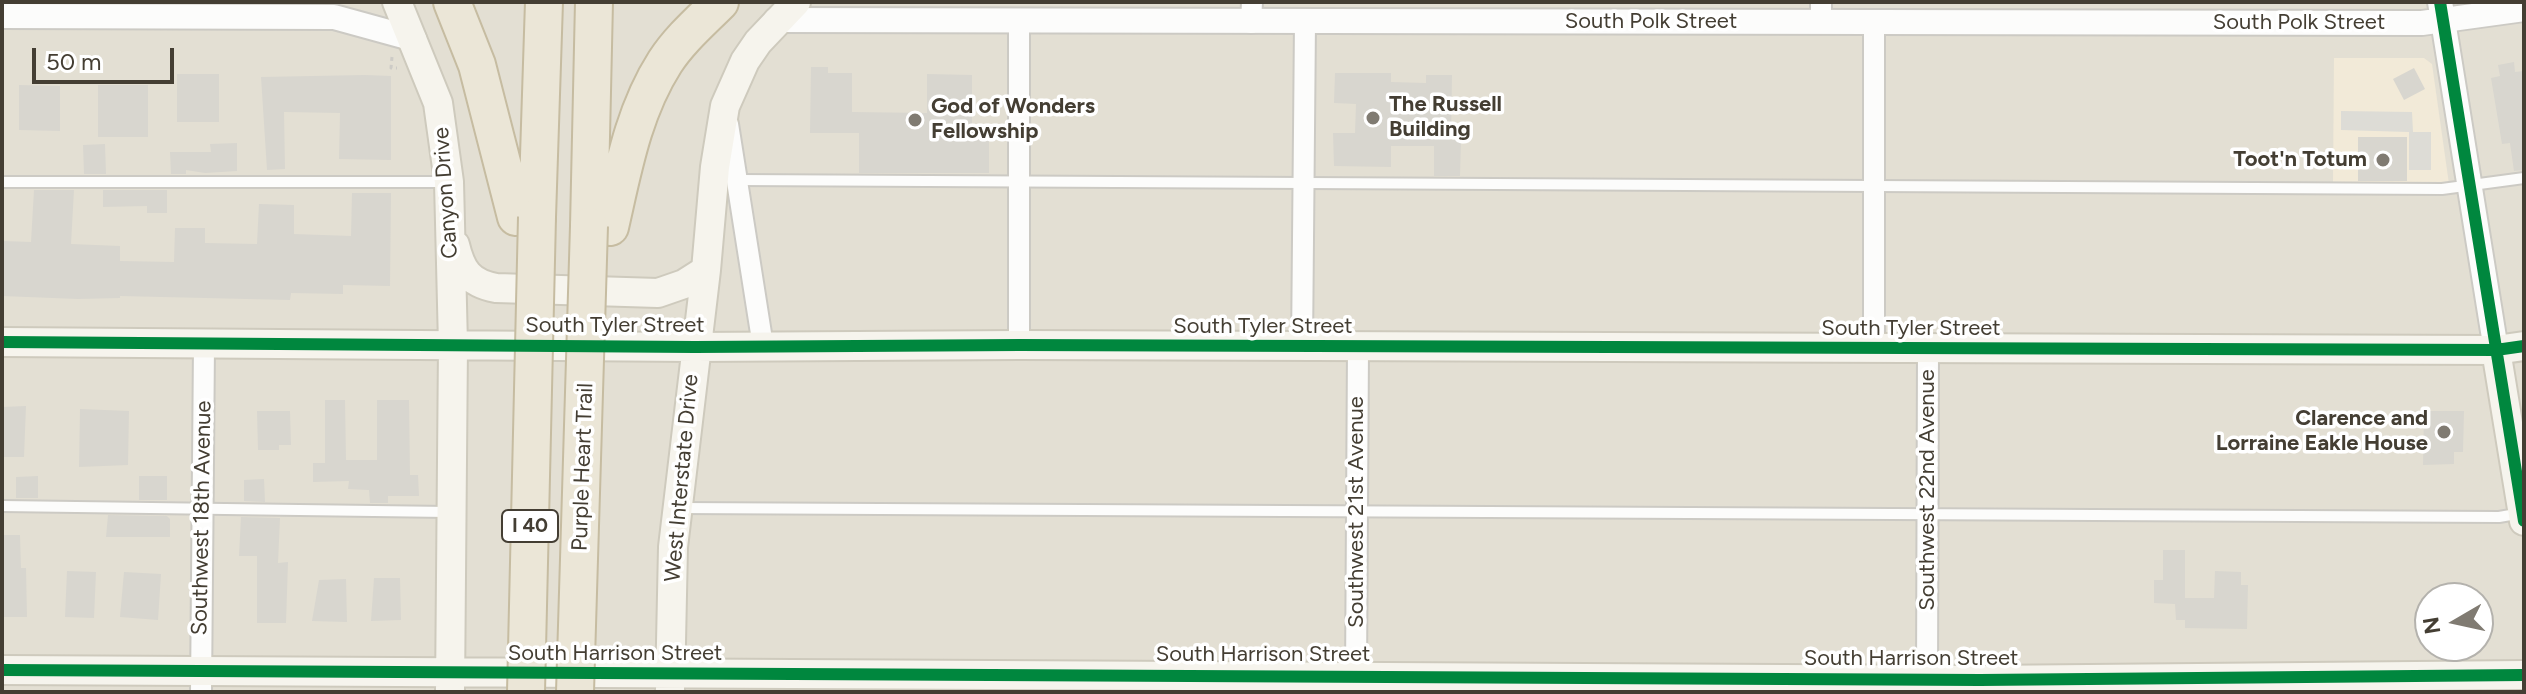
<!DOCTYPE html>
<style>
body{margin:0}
#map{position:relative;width:2526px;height:694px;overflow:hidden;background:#eeede6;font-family:Figtree,sans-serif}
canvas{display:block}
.frame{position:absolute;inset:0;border:4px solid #443e33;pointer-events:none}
.north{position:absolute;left:2414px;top:582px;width:80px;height:80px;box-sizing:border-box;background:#fff;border:2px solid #b4b2ad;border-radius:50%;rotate:261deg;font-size:22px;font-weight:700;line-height:32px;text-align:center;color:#443e33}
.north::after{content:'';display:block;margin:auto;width:28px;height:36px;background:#807b72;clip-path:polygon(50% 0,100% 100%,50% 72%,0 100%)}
.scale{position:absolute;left:32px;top:48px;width:142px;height:36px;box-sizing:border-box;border:4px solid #443e33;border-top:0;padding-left:10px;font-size:24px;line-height:28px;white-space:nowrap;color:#443e33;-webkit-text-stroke:6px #fff;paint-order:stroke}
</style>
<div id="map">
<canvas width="2526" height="694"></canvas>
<div class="frame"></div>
<div class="north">N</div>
<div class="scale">50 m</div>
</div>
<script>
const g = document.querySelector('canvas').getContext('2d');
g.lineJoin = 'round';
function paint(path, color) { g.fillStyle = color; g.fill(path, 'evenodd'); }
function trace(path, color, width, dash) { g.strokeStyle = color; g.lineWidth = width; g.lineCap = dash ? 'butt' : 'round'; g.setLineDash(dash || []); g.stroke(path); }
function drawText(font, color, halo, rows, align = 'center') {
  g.font = font + ' Figtree,sans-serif'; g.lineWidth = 7; g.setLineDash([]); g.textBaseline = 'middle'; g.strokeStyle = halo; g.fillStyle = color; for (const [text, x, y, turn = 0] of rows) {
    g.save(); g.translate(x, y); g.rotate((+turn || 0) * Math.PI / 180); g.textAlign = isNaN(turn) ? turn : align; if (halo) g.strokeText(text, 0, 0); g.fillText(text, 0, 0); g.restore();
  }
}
paint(new Path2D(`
 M2,2h2522v690h-2522zM2430,598h48v48h-48z`), '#e3dfd3');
paint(new Path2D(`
 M2334,58h90l8,6 17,120 -116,-2z`), '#f2ead8');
paint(new Path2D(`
 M2341,111l71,1 1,20h18v38h-22v-38l-68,-2z`), '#dddcd6');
paint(new Path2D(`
 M2514,62l1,10 9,-1v99l-10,1 -4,-28 -8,1 -11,-66 9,-2 -2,-11z
 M811,67h17v6h24v39l75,1v-39l45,1v52h9v10h8v36h-130v-40h-49z
 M2414,68l11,21 -21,11 -11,-21z
 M1335,73h56v9l35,1v-8h26l-1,65h10l-1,36h-26v-30h-43v21l-57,-1 -1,-33h22l1,-29 -22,-1z
 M177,74h42v48h-42z
 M365,75l26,1v84l-52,-1 1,-46 -56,-1 1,57 -18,1 -6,-93z
 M19,85l41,1v45l-41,-1z
 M98,85h50v52h-50z
 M2358,137h49v44h-49z
 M237,143v28l-32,2 -19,-3v4h-15l-1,-22h41l-1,-8z
 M105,144l1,30h-22l-1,-29z
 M34,190h40l-3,54 49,2v15l54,1 1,-34h30v15l52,1 2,-40 35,1v29l57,2 1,-43h39l-1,93 -47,-1v9l-52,-1 -1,7 -170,-4v2l-42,1 -76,-3 1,-55 28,1z
 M103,190h64v23h-20v-7l-44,1z
 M325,400h20l1,60h31v-60h32l1,75h8l1,21h-31v7h-18l-1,-13 -21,-1 1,-8 -36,1v-19h12z
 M26,406l-2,51h-22v-50z
 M80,409l49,2 -1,54 -49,2z
 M257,411h33l1,34h-12v5h-21z
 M2424,411h40l-1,41h-9v12l-31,1z
 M38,476v22h-22v-21z
 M139,476h28v24h-28z
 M264,479l1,23 -21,-1v-21z
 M108,515l59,1 3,3v18h-64z
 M241,517l39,1 -2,45 10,-1 -2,61h-29v-67h-18z
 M2,535h18l1,33h5l1,49h-25z
 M2163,550h22v48h29l1,-27 26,1v13h7l-1,44 -62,-1v-8h-9l-1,-16 -21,-1v-23h9z
 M67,571l29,1 -2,46 -29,-1z
 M124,572l37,2 -3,46 -38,-3z
 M374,578h26l1,42 -30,1z
 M346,579l1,43 -35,-1 7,-41z`), '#d8d6cf');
const service = new Path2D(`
 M738,180l1704,9 82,-11
 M2,182h445
 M2,506l446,6
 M678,508l1821,9 23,-4`);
const minor = new Path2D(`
 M1821,22v-20
 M1251,23l1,-21
 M1874,23v326
 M728,124l35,222
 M1019,345v-324
 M1302,347l3,-325
 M1356,675l2,-327
 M1927,679l1,-330
 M201,692l3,-347`);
const tertiary = new Path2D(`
 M2440,2l56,348
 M2,16l332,1 80,22
 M776,20l1646,3 102,-14`);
const secondary = new Path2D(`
 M397,2l41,101 11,79 4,163 -3,346
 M455,245c6,25 14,38 41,43l162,5 26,-9 22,-14
 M2,342l693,5 324,-2 1477,5 28,-4
 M2496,350l28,171
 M2,670l1978,10 544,-5
 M670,690l3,-143 33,-277 9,-103 10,-61 20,-45 13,-19 38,-40`);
const motorway = new Path2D(`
 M452,2l25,63 39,152
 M537,217l7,-215
 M589,226l5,-224
 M610,227c13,-57 23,-115 55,-165 15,-23 36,-41 55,-60`);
trace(service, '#cccac4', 14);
trace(minor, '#cccac4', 24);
trace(tertiary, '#cccac4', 28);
trace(secondary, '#cecabd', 32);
trace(motorway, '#c6bca1', 40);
trace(new Path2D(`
 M392,57l-1,11h6`), '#cdcbc6', 3, [4, 4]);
trace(service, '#fcfcfb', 10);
trace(minor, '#fcfcfb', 20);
trace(tertiary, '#fcfcfb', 24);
trace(secondary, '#f6f4ed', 28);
trace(motorway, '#ebe6d7', 36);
const motorwayBridge = new Path2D(`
 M526,692l11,-475
 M575,692l14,-466`);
trace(motorwayBridge, '#c6bca1', 40, []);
trace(motorwayBridge, '#ebe6d7', 36);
trace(new Path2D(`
 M2440,2l84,519
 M2,342l693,5 324,-2 1477,5 28,-4
 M2,670l1978,10 544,-5`), '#00873e', 12);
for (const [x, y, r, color] of [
 [1373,118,8,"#807b72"],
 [915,120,8,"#807b72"],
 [2383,160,8,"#807b72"],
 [2444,432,8,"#807b72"]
]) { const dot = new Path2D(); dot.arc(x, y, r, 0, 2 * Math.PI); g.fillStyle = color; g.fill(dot); trace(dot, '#fff', 3); }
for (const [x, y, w] of [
 [530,526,56]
]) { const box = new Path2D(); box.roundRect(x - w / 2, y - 16, w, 32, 6); g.fillStyle = '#fff'; g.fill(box); trace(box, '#443e33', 2); }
drawText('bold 20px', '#443e33', null, [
 ["I 40",530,526]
]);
drawText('22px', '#443e33', '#fff', [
 ["South Polk Street",1651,22],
 ["South Polk Street",2299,23],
 ["Canyon Drive",446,193,-94],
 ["South Tyler Street",615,326],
 ["South Tyler Street",1263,327],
 ["South Tyler Street",1911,329],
 ["Purple Heart Trail",583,467,-88],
 ["West Interstate Drive",682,478,-85],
 ["Southwest 22nd Avenue",1928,490,-90],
 ["Southwest 21st Avenue",1357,512,-90],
 ["Southwest 18th Avenue",202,518,-89],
 ["South Harrison Street",615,654],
 ["South Harrison Street",1263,655],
 ["South Harrison Street",1911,659]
]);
drawText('bold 22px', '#443e33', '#fff', [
 ["The Russell",1389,105],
 ["Building",1389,130],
 ["God of Wonders",931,107],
 ["Fellowship",931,132],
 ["Toot'n Totum",2367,160,"right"],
 ["Clarence and",2428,419,"right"],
 ["Lorraine Eakle House",2428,444,"right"]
], 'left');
</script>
